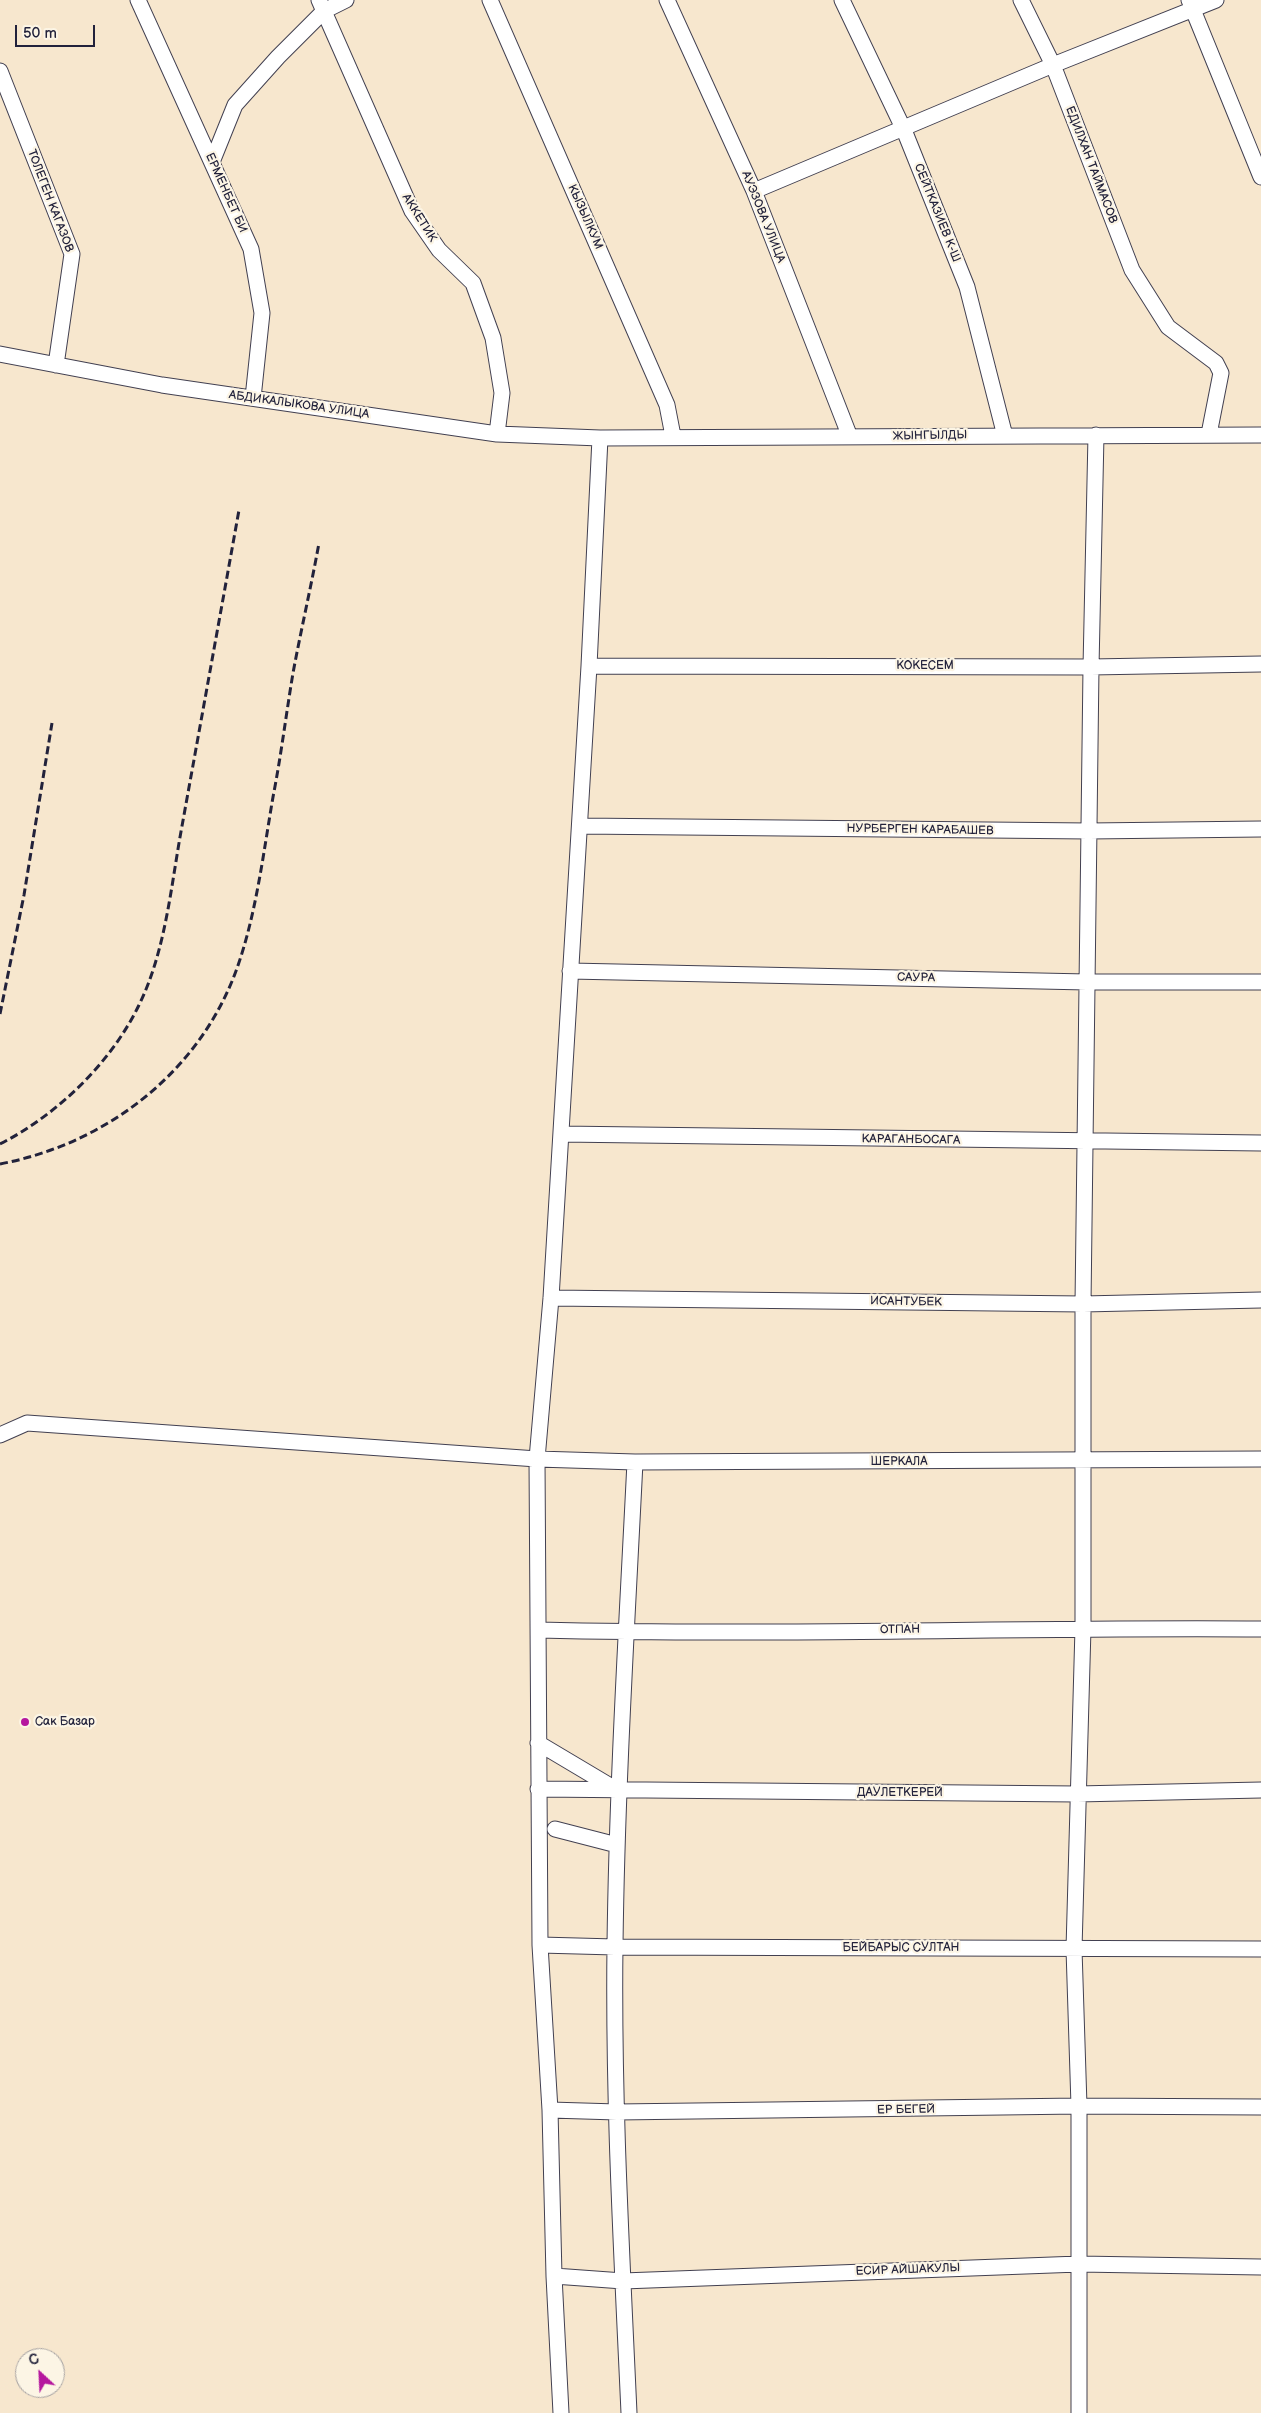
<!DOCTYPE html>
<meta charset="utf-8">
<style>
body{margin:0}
#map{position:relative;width:1261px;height:2413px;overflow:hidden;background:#f7e7ce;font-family:"Balsamiq Sans",sans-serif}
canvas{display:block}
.north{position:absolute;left:15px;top:2348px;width:50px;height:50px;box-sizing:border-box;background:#fcf5e5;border:1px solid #a5a1a1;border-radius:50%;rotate:335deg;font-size:14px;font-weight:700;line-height:20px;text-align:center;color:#22223b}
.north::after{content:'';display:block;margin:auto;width:18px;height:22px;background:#b5179e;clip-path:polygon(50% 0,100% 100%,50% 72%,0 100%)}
.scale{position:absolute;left:15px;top:25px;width:80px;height:22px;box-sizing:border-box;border:2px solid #22223b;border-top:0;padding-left:6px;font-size:15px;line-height:18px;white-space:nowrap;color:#22223b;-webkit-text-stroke:4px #fcf5e5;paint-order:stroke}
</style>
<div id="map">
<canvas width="1261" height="2413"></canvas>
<div class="north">С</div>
<div class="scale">50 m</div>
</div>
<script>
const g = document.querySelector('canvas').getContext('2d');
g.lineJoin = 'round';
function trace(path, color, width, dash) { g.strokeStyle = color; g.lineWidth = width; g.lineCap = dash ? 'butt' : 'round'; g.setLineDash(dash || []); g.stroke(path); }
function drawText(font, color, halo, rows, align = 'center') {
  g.font = font + ' "Balsamiq Sans",sans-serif'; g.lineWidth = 4.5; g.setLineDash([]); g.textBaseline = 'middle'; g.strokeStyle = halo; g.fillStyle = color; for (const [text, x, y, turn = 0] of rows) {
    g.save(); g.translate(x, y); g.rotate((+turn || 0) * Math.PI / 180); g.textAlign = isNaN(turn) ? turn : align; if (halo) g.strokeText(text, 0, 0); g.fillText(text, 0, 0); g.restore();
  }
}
const minor = new Path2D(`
 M138,0l113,249 11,64 -9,85
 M319,0l93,211 27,39 34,33 20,55 9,55 -5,41
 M490,0l177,405 6,31
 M667,0l87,191 96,246
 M842,0l62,130 63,157 38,149
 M1021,0l32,65 79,205 36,57 48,36 5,10 -12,61
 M1189,0l72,177
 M0,71l72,183 -16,111
 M212,162l23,-57 43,-48 46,-46 22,-11
 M754,191l299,-126 163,-65
 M0,354l162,31 335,49 103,4 661,-3
 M589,666l502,1 170,-3
 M580,826l509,5 172,-2
 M570,971l517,11h174
 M561,1134l700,9
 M551,1298l532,6 178,-4
 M0,1435l27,-12 510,36 98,3 626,-3
 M539,1630c240,6 481,-3 722,-1
 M538,1743l79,47
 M538,1789l539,5 184,-4
 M555,1829l62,16
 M540,1945l75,2 646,2
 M550,2110l67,2 462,-6 182,1
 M554,2276l69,5 456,-17 182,3
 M561,2413l-7,-137 -4,-166 -10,-165 -3,-486 14,-161 38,-632 11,-228
 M629,2413c-7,-156 -16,-312 -14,-468 2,-161 12,-322 20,-483
 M1079,2413v-307l-5,-157 9,-321v-324l8,-637 5,-232`);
trace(minor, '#424051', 17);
trace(minor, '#fff', 15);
trace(new Path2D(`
 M0,1014l24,-119 28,-172
 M0,1144c57,-29 111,-81 139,-139 27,-55 32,-120 43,-179 19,-105 38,-210 57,-316
 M0,1164c105,-20 198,-90 236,-193 20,-55 27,-116 37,-174 8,-41 13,-82 20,-124 8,-43 18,-86 26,-130`), '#22223b', 3, [8, 4]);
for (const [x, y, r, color] of [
 [25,1722,5,"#b5179e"]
]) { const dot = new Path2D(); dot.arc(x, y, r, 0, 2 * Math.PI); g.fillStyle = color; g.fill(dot); trace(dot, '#fcf5e5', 2); }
drawText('12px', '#22223b', '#fcf5e5', [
 ["ЕДИЛХАН ТАЙМАСОВ",1091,165,69],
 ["ЕРМЕНБЕТ БИ",226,193,66],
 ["ТОЛЕГЕН КАГАЗОВ",50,201,69],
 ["СЕЙТКАЗИЕВ К-Ш",937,213,68],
 ["КЫЗЫЛКУМ",585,217,66],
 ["АУЭЗОВА УЛИЦА",763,217,68],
 ["АККЕТИК",419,218,58],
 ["АБДИКАЛЫКОВА УЛИЦА",299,405,8],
 ["ЖЫНГЫЛДЫ",930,436,-1],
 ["КОКЕСЕМ",925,666],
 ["НУРБЕРГЕН КАРАБАШЕВ",920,830,1],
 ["САУРА",916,978,1],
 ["КАРАГАНБОСАГА",911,1140,1],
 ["ИСАНТУБЕК",906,1302,1],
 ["ШЕРКАЛА",899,1462],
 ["ОТПАН",900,1630,-1],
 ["ДАУЛЕТКЕРЕЙ",900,1793],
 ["БЕЙБАРЫС СУЛТАН",901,1948],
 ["ЕР БЕГЕЙ",906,2110,-1],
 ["ЕСИР АЙШАКУЛЫ",908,2270,-2]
]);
drawText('12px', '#22223b', '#fcf5e5', [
 ["Сак Базар",35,1722]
], 'left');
</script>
